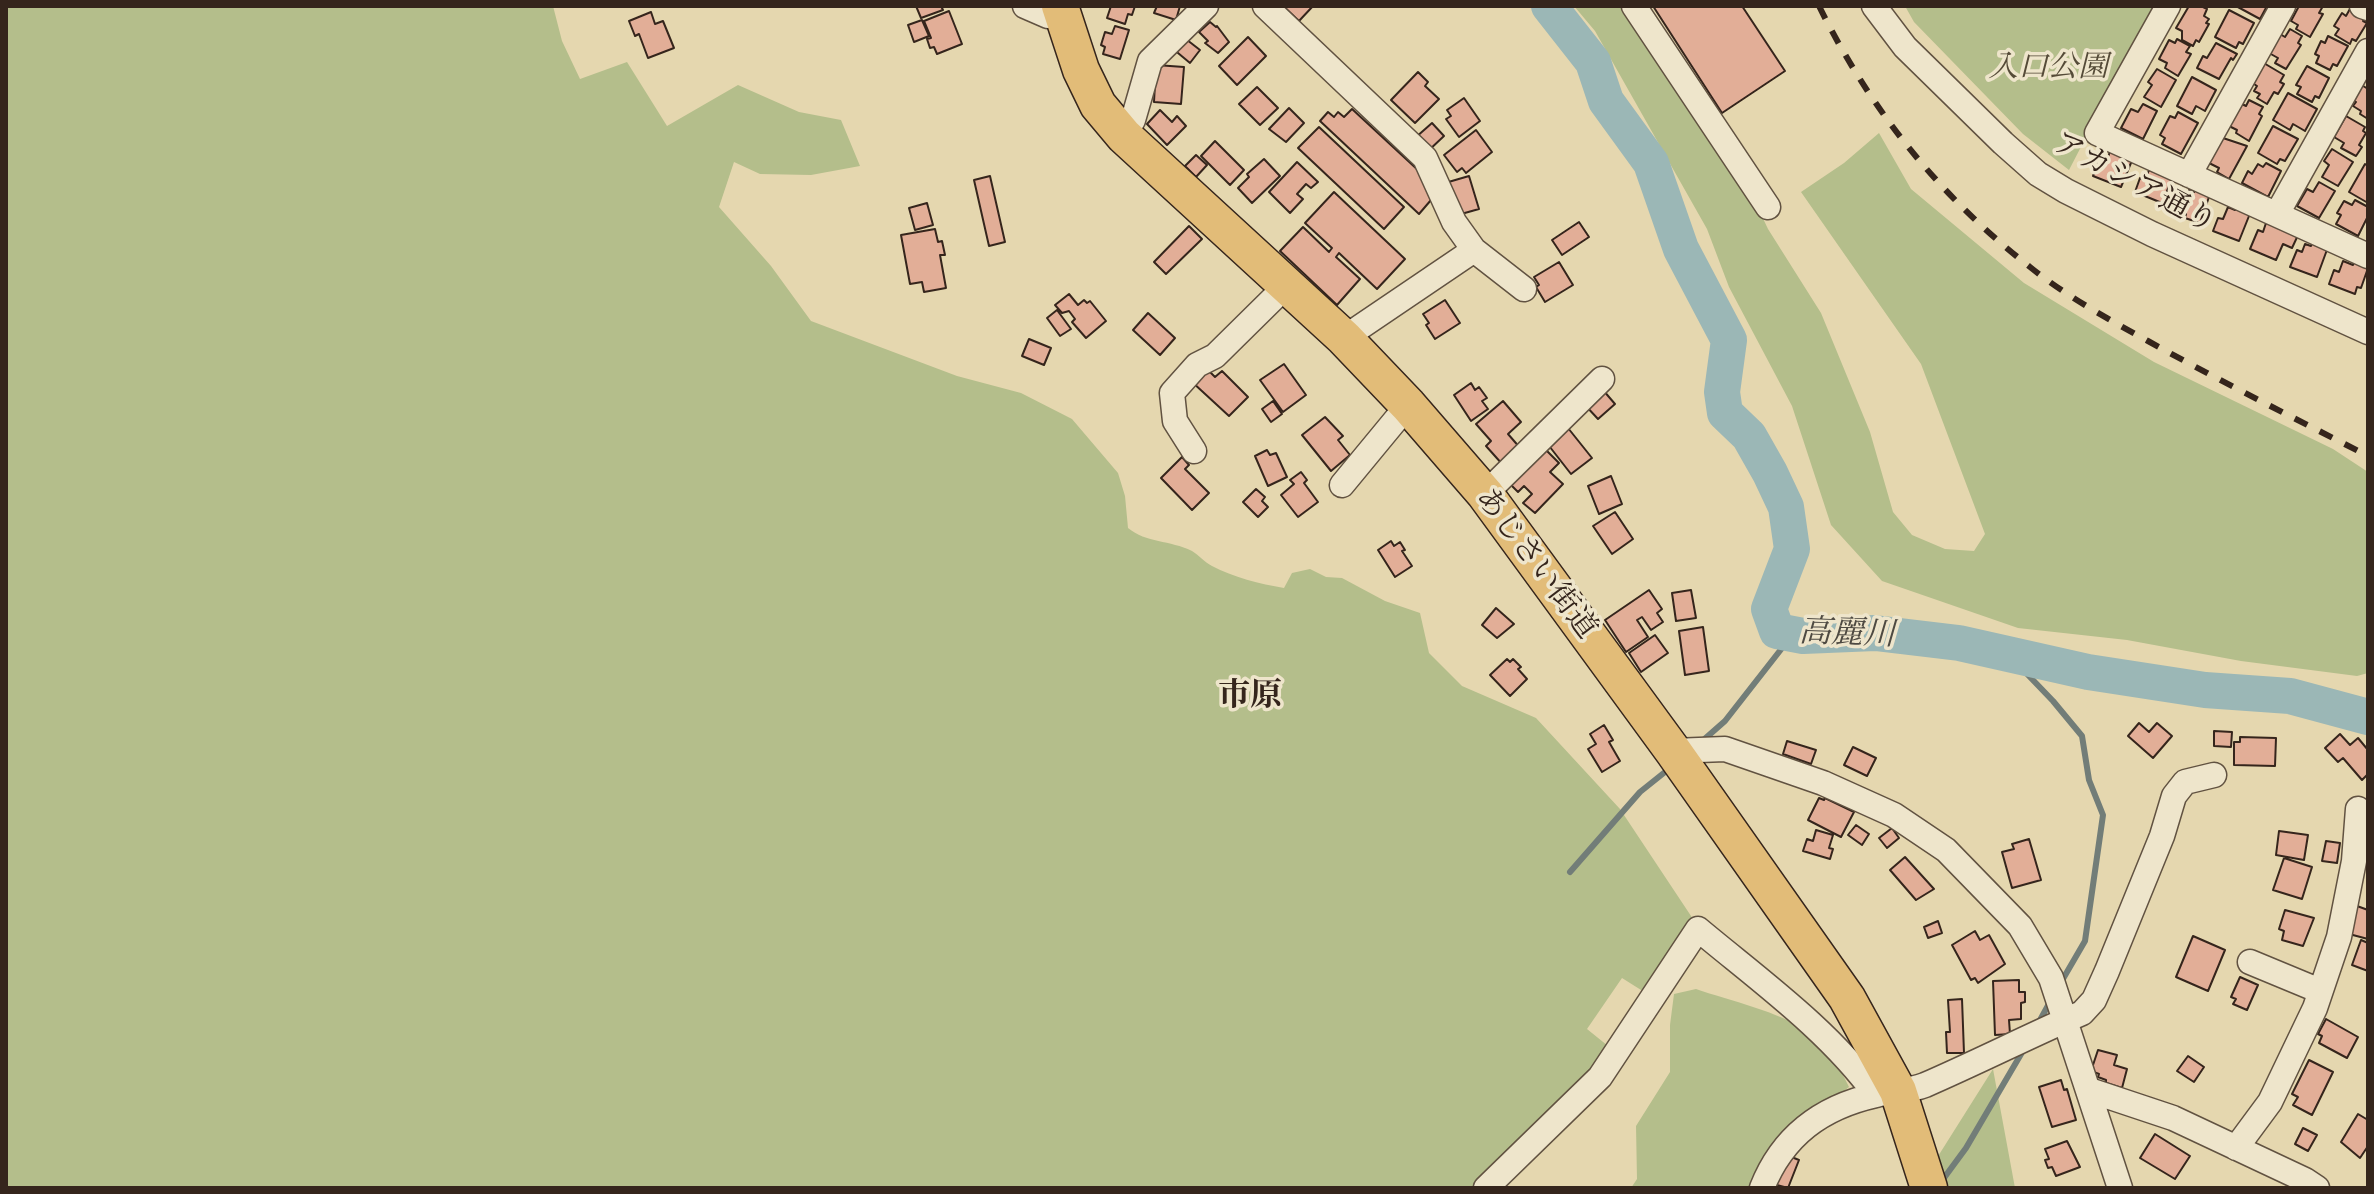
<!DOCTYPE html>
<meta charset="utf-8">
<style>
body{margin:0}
#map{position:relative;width:2374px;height:1194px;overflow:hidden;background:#e5d7af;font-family:"Libre Bodoni",serif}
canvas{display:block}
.frame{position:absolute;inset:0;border:8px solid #35251c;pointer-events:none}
</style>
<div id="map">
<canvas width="2374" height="1194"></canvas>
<div class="frame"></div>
</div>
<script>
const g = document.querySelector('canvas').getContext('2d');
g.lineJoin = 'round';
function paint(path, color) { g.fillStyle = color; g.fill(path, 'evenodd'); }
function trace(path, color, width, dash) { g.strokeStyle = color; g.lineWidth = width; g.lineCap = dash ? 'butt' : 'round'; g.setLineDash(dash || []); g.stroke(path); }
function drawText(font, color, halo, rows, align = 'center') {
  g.font = font + ' "Libre Bodoni","Noto Serif JP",serif'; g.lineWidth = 7; g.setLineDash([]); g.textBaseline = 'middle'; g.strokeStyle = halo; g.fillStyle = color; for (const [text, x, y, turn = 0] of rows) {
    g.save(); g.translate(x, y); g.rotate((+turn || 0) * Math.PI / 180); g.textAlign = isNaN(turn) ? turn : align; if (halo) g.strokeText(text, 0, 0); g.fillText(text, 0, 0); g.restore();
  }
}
paint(new Path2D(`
 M6,6h547l9,35 18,38 47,-17 40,64 71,-41 61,27 42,8 19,46 -49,9 -51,-1 -26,-12 -15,45 52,59 40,55 146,55 64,17 51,26 46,54 7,23 3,32c18,15 42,12 64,23 7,4 12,11 20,15 21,11 48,18 72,22l8,-15 18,-4 16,8 16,1 43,23 35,12 9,40 33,33 74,32 84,91 75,113 -46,73 -27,-17 -35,51 26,21 -138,138h-1469z
 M1574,6h48l79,103 50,84 17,36 53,84 49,119 23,80 19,23 33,14 29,2 11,-17 -64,-170 -120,-172 43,-29 35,-30 32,56 113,94 130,79 179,87 35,23v201l-11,3 -116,-15 -114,-21 -109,-12 -136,-47 -51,-56 -39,-119 -63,-119 -22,-58 -112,-198z
 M1905,6h249l-85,164 -46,-36 -109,-112z
 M1696,989c34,12 83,22 112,43 19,13 31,34 41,55l-15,12 -70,89h-133l6,-9 -1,-53 34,-54v-47l4,-31z
 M1993,1069l22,119h-97z`), '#b4be8b');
trace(new Path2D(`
 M2008,654l45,47 29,35 7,44 14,35 -18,126 -25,43
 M1700,743l25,-22 68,-87
 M1570,872l70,-80 30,-24
 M2039,1022l12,-22
 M1941,1182l25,-34 58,-99`), '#727d78', 6);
trace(new Path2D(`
 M1549,6l44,56 13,39 45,62 30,86 48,91 -7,52 3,21 24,23 21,37 16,34 6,42 -23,60 8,22 26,5 72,-3 84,10 129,29 117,18 85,6 78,21`), '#9bb7b6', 36);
const building = new Path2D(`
 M916,6h25l2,4 -22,8z
 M1111,6h24l-3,9 -4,-1 -3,10 -18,-6z
 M1157,6h23l-4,14 -22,-7z
 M1283,6h30l-14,15z
 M1653,6h89l43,65 -63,42z
 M2189,6h12l6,3 -3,7 5,3 -3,4 3,1 -10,18 -3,-2 -3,6 -11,-6v-9l-6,-3z
 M2236,6h31l-7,13z
 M2299,6h24l-4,7 4,1 -13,23 -14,-8 2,-4 -7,-4z
 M2351,7l15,9 -3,5 4,2 -11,18 -4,-2 -2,5 -15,-9 4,-6 -5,-3 8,-13 4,3z
 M2229,10l25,13 -11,21 -4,-2 -3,6 -21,-11z
 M949,11l13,33 -25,10 -3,-7 -4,1 -3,-9 4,-1 -7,-17z
 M651,12l4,12 8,-3 11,27 -26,10 -9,-24 -4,2 -6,-15z
 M922,20l7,16 -15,6 -6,-17z
 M1210,22l6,5 1,-1 12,16 -11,11 -13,-10 3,-2 -9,-9z
 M1115,26l14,4 -9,29 -17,-5 2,-7 -4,-2 4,-13 7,2z
 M2290,29l12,7 -4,7 3,2 -15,24 -11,-6 3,-5 -9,-5 11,-19 5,3z
 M1182,36l18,14 -10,13 -18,-15z
 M2328,36l20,10 -11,20 -4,-2 -3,6 -14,-7 3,-7 -4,-2 6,-13 4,2z
 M1248,37l18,19 -29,29 -18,-19z
 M2177,39l13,7 -4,6 5,2 -13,22 -13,-8 2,-5 -8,-4 10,-19 6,3z
 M2216,43l21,11 -4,6 -2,-2 -12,21 -22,-11 6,-12 4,2z
 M2262,62l22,13 -4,7 4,2 -6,10 -4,-2 -7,12 -10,-6 3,-4 -6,-3 3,-5 -6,-4z
 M1156,65l28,2 -3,37 -27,-2z
 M2307,66l22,12 -10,20 -4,-2 -3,6 -15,-8 4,-7 -5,-2z
 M2157,69l19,11 -15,27 -17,-10 8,-12 -4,-3z
 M1418,72l10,10 -3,4 14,13 -24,24 -24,-23z
 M2192,77l24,13 -11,21 -9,-5 -4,8 -15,-8z
 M2360,84l8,5v30l-8,-5 1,-3 -8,-5 3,-4 -5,-2z
 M1257,87l21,21 -18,17 -21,-21z
 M2288,93l29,16 -12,22 -12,-7 -3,6 -17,-10z
 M1464,98l16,23 -21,16 -13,-18 5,-3 -4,-6z
 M2249,100l14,7 -4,7 3,2 -13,25 -13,-8 1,-3 -8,-4 13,-22 4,2z
 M2143,104l14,7 -14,28 -22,-11 10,-19 7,3z
 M1289,108l15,15 -18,19 -17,-13z
 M1352,109l67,62 12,29 -12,14 -99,-93 8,-9 6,5 4,-5 6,5z
 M1160,110l12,12 5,-6 9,10 -19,19 -20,-21z
 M2178,112l20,11 -17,31 -19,-10 3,-6 -5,-3 10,-19 5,2z
 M2346,116l19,11 -2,4 3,2 -7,12 3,2 -6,9 -15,-8 3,-5 -10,-6z
 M1432,123l12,13 -17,16 -12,-14z
 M2273,126l25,13 -13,22 -5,-2 -3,5 -19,-11z
 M1319,127l85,80 -20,22 -86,-81z
 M1476,130l16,22 -26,21 -4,-5 -5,4 -13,-17z
 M2223,138l24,8 -18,33 -12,-7 2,-4 -10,-5z
 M1215,141l29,29 -14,15 -29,-29z
 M2111,149l22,9 -12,29 -28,-11 9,-22 6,3z
 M2332,149l21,13 -15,24 -16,-9 7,-12 -5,-4z
 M1196,155l11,10 -11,12 -11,-11z
 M1264,159l16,17 -28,27 -14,-15 11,-11 -2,-3z
 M1297,162l21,20 -7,6 -5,-4 -9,10 6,5 -13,14 -21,-21z
 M2266,163l15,8 -13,26 -26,-14 6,-12 4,3 6,-10 5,3z
 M2365,164l3,2v37l-19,-11z
 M2149,170l23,9 -10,24 -27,-11 5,-14 5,2z
 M990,176l15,66 -16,4 -15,-66z
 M1469,176l10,33 -25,7 -9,-33z
 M2319,182l16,9 -16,27 -22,-12 10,-17 6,3z
 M2196,188l14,6 -10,29 -15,-5 1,-4 -10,-4 5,-12 5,1 3,-9 5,2z
 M1334,192l71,67 -28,30 -38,-36 -3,4 24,22 -23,26 -57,-54 23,-24 26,25 3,-4 -27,-25z
 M2355,200l13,7v9l-10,20 -22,-12 5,-9 -4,-2 7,-12 8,4z
 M927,203l6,22 -18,5 -6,-22z
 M2237,206l14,5 -12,30 -26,-10 5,-13 5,1 5,-12 7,3z
 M1579,222l10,15 -27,18 -10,-15z
 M2266,223l33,10 -7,15 -9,-4 -7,16 -26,-11 8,-19 5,2z
 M1189,226l13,13 -36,35 -12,-12z
 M935,229l3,13 4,-1 3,14h-5l6,33 -22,4 -2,-10 -12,2 -9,-49z
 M2313,241l15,6 -11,30 -27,-10 7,-17 5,2 3,-8 6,2z
 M2355,260l13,5v3l-7,20 -4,-1 -2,7 -26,-10 5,-14 5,2 4,-11 10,4z
 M1559,262l14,23 -28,17 -9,-15 3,-2 -5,-8z
 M1069,294l9,11 6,-5 3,3 3,-2 16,20 -20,17 -14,-16 3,-3 -6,-8 -7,2 -7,-8z
 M1445,300l15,23 -25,16 -9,-14 3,-2 -6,-9z
 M1057,310l14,19 -11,7 -13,-18z
 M1148,313l27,25 -15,17 -27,-25z
 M1029,339l22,9 -7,17 -22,-9z
 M1284,364l22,31 -23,17 -23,-32z
 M1205,367l10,10 7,-6 26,26 -19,19 -38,-35z
 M1471,383l4,7 4,-3 8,11 -5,3 6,8 -17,12 -17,-26z
 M1603,390l12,14 -17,15 -13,-14z
 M1273,401l9,13 -11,8 -9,-13z
 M1503,401l18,21 -13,12 13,15 -18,16 -17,-19 5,-5 -15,-17z
 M1325,417l18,19 -5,4 12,15 -19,16 -29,-36z
 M1564,423l28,35 -21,16 -25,-32z
 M1539,443l20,20 -9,9 13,12 -28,29 -12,-10 9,-9 -8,-8 -6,6 -10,-10z
 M1267,450l3,5 6,-2 11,24 -19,9 -13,-30z
 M1182,457l7,8 -4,4 24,24 -17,17 -31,-32z
 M1301,472l6,8 -3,3 14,19 -20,15 -17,-22 13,-11 -4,-4z
 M1611,476l11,28 -23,10 -11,-28z
 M1256,489l9,8 -3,4 6,6 -10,10 -15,-15z
 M1615,512l18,27 -21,15 -19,-28z
 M1391,541l3,5 6,-4 5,8 -3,1 10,15 -17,11 -17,-27z
 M1649,590l13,19 -5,4 6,9 -12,8 -9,-13 -5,3 11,17 -22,15 -21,-32z
 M1691,590l5,28 -20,3 -4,-28z
 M1496,608l18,16 -17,14 -15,-13z
 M1703,627l6,44 -24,4 -6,-44z
 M1655,635l13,18 -27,19 -12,-19z
 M1507,659l3,3 3,-3 8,8 -3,2 9,10 -17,17 -20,-21z
 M2139,723l10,9 8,-9 15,13 -19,22 -25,-22z
 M1604,725l9,15 -4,2 11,19 -18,11 -14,-23 8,-5 -6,-10z
 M2214,731l18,1 -1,15 -17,-1z
 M2340,734l10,11 8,-7 10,12v24l-6,6 -19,-22 -5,4 -13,-14z
 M2240,737l36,1 -1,28 -41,-1v-23h6z
 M1787,741l29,9 -5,14 -28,-10z
 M1853,747l23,11 -9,18 -23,-11z
 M1819,798l5,2 1,-2 29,14 -13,25 -33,-17z
 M1856,825l13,9 -7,11 -14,-10z
 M1892,828l7,10 -12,10 -8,-10z
 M1816,830l17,5 -4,13 4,1 -3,10 -27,-8 4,-12 6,2z
 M2279,831l29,4 -4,25 -28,-5z
 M2029,839l12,41 -29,8 -10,-36 12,-3 -2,-5z
 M2326,841l14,2 -3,20 -15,-2z
 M1905,857l29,32 -18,11 -26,-30z
 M2284,858l28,9 -10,32 -29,-9z
 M2357,906l11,4v29l-19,-5z
 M2285,910l29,8 -11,28 -21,-6 2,-9 -5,-2z
 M1938,921l4,12 -14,5 -4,-11z
 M1975,931l5,9 9,-5 16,29 -27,19 -3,-5 -4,2 -19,-35z
 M2193,936l32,14 -17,41 -32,-14z
 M2361,940l7,3v28l-16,-6z
 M2240,977l18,8 -11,25 -14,-6 3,-5 -5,-2z
 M2019,980v12h6v10l-4,1v16l-12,1 1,14 -15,1 -2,-54z
 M1962,999l2,54h-17l-1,-21h4l-2,-32z
 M2326,1019l32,18 -11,21 -28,-15 3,-7 -4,-2z
 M2098,1050l19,5 -3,10 13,4 -5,19 -16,-5v-3l-8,-3 1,-3 -8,-3z
 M2188,1056l16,11 -10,15 -17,-11z
 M2309,1060l24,12 -21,43 -19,-10 5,-8 -6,-3z
 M2061,1080l3,10 3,-1 9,31 -24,7 -13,-40z
 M2358,1114l10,6v26l-8,12 -19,-16z
 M2303,1128l14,7 -9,16 -13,-7z
 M2155,1134l35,22 -15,23 -35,-21z
 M2067,1141l13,26 -24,9 -4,-9 -4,1 -3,-8 4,-1 -4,-10z
 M1784,1154l15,6 -11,28 -15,-4z`);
paint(building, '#e2ae97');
trace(building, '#35251c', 2);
const minor = new Path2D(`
 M1025,6l23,10 13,-1
 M1265,6l160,152 29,64 20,28 50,39
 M1634,6l134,201
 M1874,6l31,41 98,96 35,31 28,17 86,43 216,98
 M2168,6l-71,127 271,123
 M2362,6l6,2
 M1124,136l9,-16 17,-59 56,-55
 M2189,175l94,-169
 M2277,214l91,-163
 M1344,338l130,-88
 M1194,451l-19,-30 -3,-28 25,-28 18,-9 72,-71
 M1342,485l66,-80
 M1485,494l117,-115
 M1673,751l52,-2 98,34 71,32 52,35 74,76 31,52 69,210
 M2250,962l70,29
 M2089,1090l84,28 132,62 12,8
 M2236,1148l34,-46 45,-94 24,-71 15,-76 4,-52
 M1486,1188l114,-111 98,-148c61,51 131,101 178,166
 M1762,1188c21,-53 60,-81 114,-93 16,-4 34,-4 49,-10 53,-23 104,-49 157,-72l12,-13 13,-29 55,-135 12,-40 11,-14 29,-7`);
const highway = new Path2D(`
 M1060,6l21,64 17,35 26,31 220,202 64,67 77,89 188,257 174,247 51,93 31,97`);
trace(minor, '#615241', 27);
trace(highway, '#35251c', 39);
trace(minor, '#eee5cb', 24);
trace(highway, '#e2bc78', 36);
trace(new Path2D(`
 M1819,6c51,103 120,190 211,261 36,29 78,52 118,74 72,40 146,77 220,115`), '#35251c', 6, [14, 14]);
drawText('italic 30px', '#554b38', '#eee5cb', [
 ["入口公園",2048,69]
]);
drawText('30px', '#35251c', '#eee5cb', [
 ["アカシア通り",2134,184,28],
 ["あじさい街道",1535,564,53]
]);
drawText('italic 32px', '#4e4a42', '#eee5cb', [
 ["高麗川",1847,635,2]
]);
drawText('bold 32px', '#35251c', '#eee5cb', [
 ["市原",1250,697]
]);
</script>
